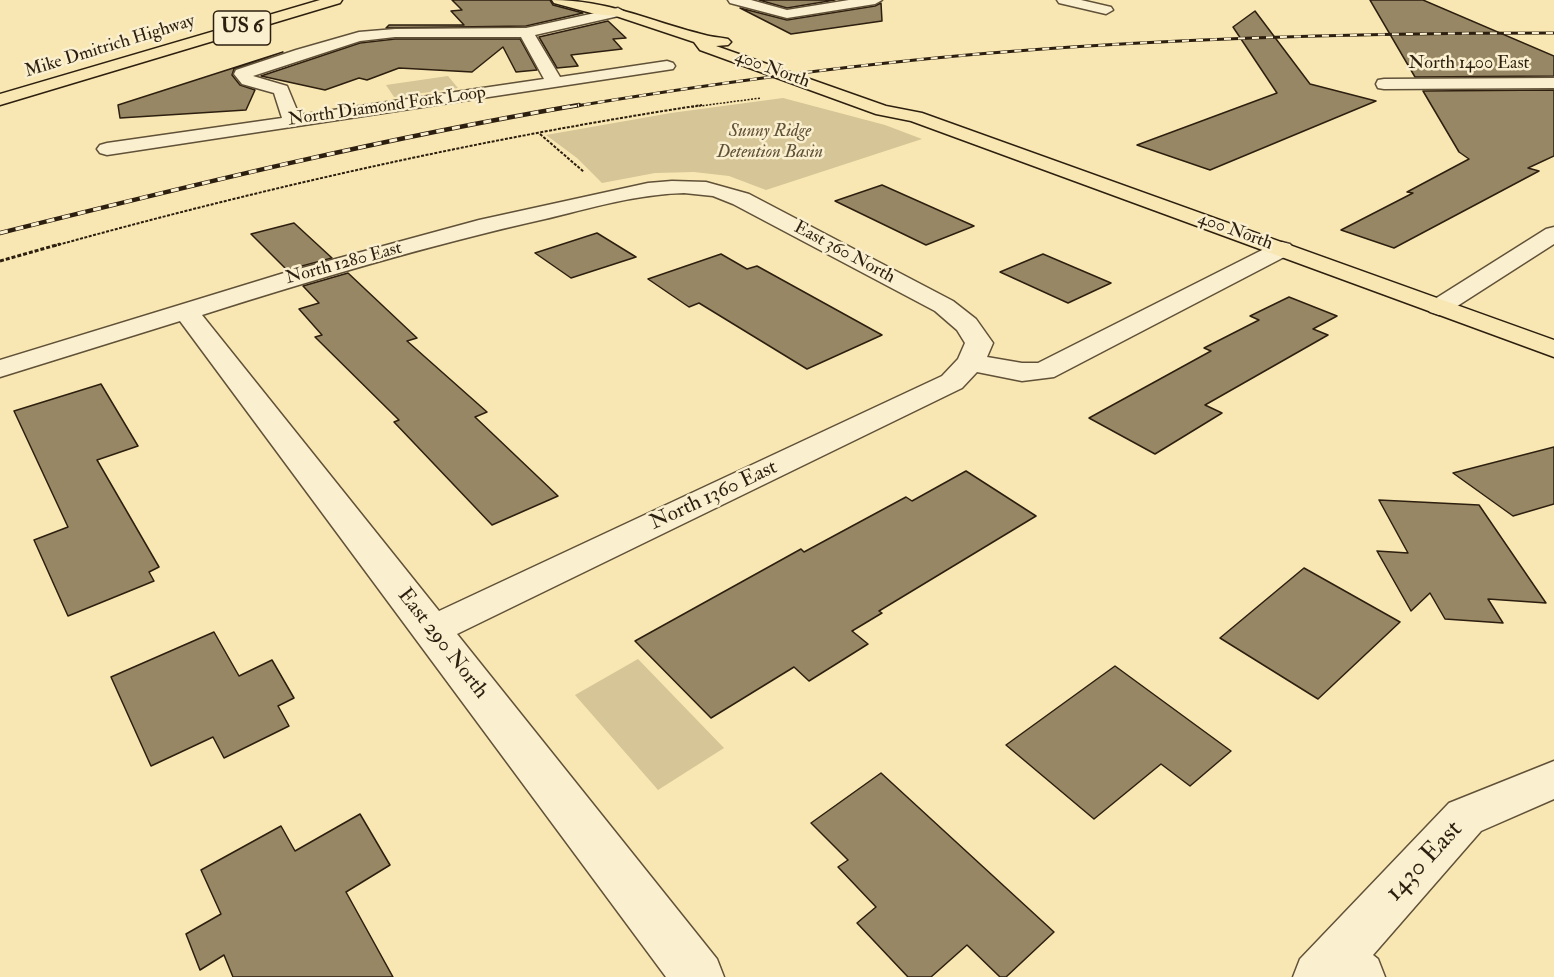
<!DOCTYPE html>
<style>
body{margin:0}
canvas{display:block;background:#f8e7b3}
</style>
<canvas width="1554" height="977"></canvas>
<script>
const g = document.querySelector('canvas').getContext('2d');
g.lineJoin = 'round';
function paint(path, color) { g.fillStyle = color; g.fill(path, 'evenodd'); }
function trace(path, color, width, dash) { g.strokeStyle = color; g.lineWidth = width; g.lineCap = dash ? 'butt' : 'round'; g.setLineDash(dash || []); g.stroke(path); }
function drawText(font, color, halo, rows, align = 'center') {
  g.font = font + ' "IM FELL Double Pica",serif'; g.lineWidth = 5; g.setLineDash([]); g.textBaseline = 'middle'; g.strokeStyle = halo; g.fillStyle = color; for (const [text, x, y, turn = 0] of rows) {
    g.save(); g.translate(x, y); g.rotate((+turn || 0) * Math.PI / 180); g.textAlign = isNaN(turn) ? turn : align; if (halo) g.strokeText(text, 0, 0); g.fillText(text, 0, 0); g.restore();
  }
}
paint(new Path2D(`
 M448,76l10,12 -64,9 -8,-12z
 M783,98l102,27 37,14 -156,51 -37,-14 -35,-4 -39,1 -53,10 -25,-25 -31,-23 125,-22z
 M638,659l86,89 -66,42 -83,-95z`), '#d5c597');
const building = new Path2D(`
 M452,0h98l3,5 30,8 -57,13 -140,2 3,-3h75l-13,-14 11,-1z
 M759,0h76l-48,8z
 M1370,0h53l131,56v20l-139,1z
 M881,3l1,18 -91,13 -51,-26 47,12 88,-14z
 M1255,11l55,73 66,17 -166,69 -73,-25 140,-52 -44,-66z
 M608,21l18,17 -13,1 9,10 -51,6 7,11 -21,2 -18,-31z
 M395,39h125l17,31 -21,2 -13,-25 -31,25 -73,-4 -32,12 -8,-2 -34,12 -64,-14 99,-33z
 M283,52l-49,17 -2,6 8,10 15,5 -9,20 -126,8 -2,-13z
 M1554,90v66l-26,12 11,3 -145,77 -53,-18 72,-37 -6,-1 62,-33 -10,-7 -36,-61z
 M882,185l92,41 -48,19 -91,-44z
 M294,223l38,35 -45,12 -36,-36z
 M597,233l39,24 -65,21 -36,-25z
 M721,254l26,15 10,-3 125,69 -75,34 -108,-66 -10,4 -41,-28z
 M1043,254l68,29 -43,20 -68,-31z
 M348,273l69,65 -10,3 80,71 -12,5 83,79 -66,29 -98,-103 5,-2 -84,-83 7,-2 -23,-26 20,-6 -16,-17z
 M1289,297l48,19 -24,13 15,6 -123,70 17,8 -67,41 -66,-36 122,-67 -7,-3 55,-28 -9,-4z
 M101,384l37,62 -41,14 62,107 -10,5 5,9 -86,35 -34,-76 34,-13 -54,-116z
 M1554,447v57l-41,12 -60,-43z
 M966,471l70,45 -157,95 3,2 -30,18 16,13 -59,37 -15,-14 -83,51 -76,-77 166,-92 3,3 102,-55 6,4z
 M1379,500l100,5 67,98 -58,-4 15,24 -58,-4 -15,-26 -19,18 -34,-60 31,2z
 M1304,568l96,54 -82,77 -98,-61z
 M214,632l25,44 33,-16 22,38 -16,8 11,20 -65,32 -11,-21 -62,29 -40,-89z
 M1115,666l116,85 -41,35 -29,-22 -67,55 -88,-74z
 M881,773l173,159 -48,45h-6l-33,-32 -36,32h-23l-51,-54 19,-16 -38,-40 10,-7 -37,-37z
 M360,814l30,51 -44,27 47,85h-160l-9,-22 -24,15 -14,-36 35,-20 -20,-44 80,-44 14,25z`);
paint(building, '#978764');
trace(building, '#2d1f0f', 1.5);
const minor = new Path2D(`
 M728,0h23l36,10 62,-10h33l-7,4 -88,14 -57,-15z
 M1057,0h24l30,7 2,3 -7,4 -47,-11z
 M618,8l7,4 -2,3 -88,20 25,42 107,-16 6,2 2,3 -2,3 -566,86 -7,-2 -3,-4 3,-4 7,-2 175,-25 -8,-25 -32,-9 -8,-10 2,-4 60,-20 63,-18 36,-3 131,-1zM395,37h126l23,42 -245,36 -12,-29 -34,-10 107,-35z
 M1554,78v10l-170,1 -6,-1 -2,-4 2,-4 6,-1z
 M672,181l34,1 43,12 204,107 23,18 17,24 -6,14 35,6h16l236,-119 8,-2 8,2 4,5 -4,5 -236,123 -32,4 -45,-9 -15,16 -505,246 260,325 7,18h-58l-486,-656 -180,56v-17l284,-87 195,-53 169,-37zM684,193l29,3 20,8 202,107 22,19 8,13 -7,16 -16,17 -503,235 -237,-296c113,-36 227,-70 343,-96 46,-11 92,-25 139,-26z
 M1554,227v17l-106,68 -9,3 -9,-3 -4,-5 4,-5 116,-73z
 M1554,761v38l-73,32 -108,124 5,4 7,18h-92l7,-18 149,-156z`);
const major = new Path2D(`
 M552,0c56,0 97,21 149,34 9,3 18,3 27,5l3,3 -3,3 -12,1 170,60 36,7 632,227v17l-643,-236 -35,-7 -176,-64 -6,-8 -78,-26 -21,-2 -41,-11z`);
const highway = new Path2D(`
 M320,0h22l-2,3 -340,102v-11z`);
trace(minor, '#605138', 3);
trace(major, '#2d1f0f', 3);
trace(highway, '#2d1f0f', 3);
trace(new Path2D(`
 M692,107l69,-9`), '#2d1f0f', 1.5, [2, 1.5]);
trace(new Path2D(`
 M540,134l44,38
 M54,246c213,-59 430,-108 648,-141`), '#2d1f0f', 2, [3, 1.5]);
trace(new Path2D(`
 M0,261l60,-17`), '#2d1f0f', 3, [4, 2]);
paint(minor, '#faefce');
paint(major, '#f8e7b3');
paint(highway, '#f8e7b3');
const railFar1 = new Path2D(`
 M570,107c157,-26 314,-47 473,-58 170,-12 340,-16 511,-16`);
const rail = new Path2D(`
 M0,233c192,-48 384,-95 579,-128`);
trace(railFar1, '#2d1f0f', 3);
trace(rail, '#2d1f0f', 4.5);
trace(railFar1, '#faefce', 2, [7]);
trace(rail, '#faefce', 3, [8]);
drawText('18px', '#2d1f0f', '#faefce', [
 ["Mike Dmitrich Highway",110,47,-17],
 ["North 1400 East",1469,64],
 ["400 North",772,70,20],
 ["North Diamond Fork Loop",387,107,-8],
 ["400 North",1235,232,20],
 ["East 360 North",844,253,28],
 ["North 1280 East",344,264,-15]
]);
drawText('italic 18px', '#5f5138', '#faefce', [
 ["Sunny Ridge",770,132],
 ["Detention Basin",770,153]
]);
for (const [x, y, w] of [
 [242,28,57]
]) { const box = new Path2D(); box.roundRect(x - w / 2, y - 17, w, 34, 4.5); g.fillStyle = '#faefce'; g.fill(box); trace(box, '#2d1f0f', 1.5); }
drawText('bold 20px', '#2d1f0f', null, [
 ["US 6",242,28]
]);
drawText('21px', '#2d1f0f', '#faefce', [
 ["North 1360 East",714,496,-25],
 ["East 290 North",442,644,52]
]);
drawText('26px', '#2d1f0f', '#faefce', [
 ["1430 East",1425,862,-47]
]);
</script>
